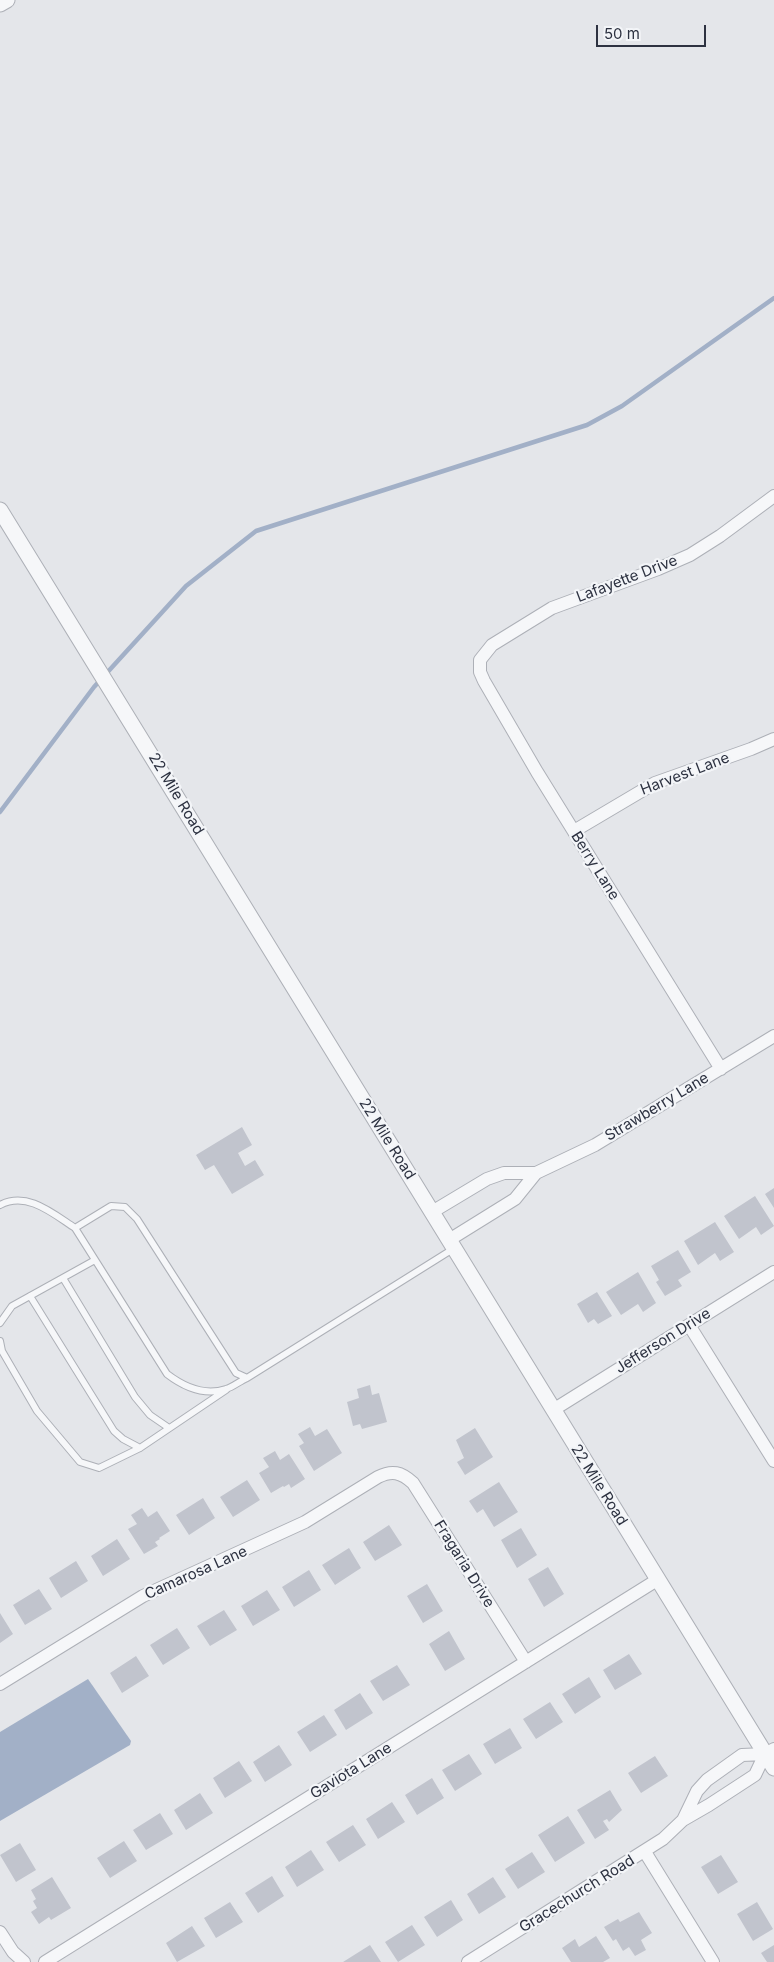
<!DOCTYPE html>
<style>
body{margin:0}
#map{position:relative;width:774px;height:1962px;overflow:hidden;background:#e4e6ea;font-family:Inter,sans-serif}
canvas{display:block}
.scale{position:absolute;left:596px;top:25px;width:110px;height:22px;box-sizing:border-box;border:2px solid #2d3241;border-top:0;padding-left:6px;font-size:15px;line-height:18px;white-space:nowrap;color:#2d3241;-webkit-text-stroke:4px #f3f5f8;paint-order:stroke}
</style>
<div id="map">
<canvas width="774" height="1962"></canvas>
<div class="scale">50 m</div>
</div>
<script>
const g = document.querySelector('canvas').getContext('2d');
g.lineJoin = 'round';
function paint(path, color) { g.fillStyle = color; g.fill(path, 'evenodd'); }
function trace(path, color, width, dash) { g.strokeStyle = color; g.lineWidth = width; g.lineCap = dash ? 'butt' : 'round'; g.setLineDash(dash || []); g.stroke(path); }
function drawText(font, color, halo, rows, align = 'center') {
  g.font = font + ' Inter,sans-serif'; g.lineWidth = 4.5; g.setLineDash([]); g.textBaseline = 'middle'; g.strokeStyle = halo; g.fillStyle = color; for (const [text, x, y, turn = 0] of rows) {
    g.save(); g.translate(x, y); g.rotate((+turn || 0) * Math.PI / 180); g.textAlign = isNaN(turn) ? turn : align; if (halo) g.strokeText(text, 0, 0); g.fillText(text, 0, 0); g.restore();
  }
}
paint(new Path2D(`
 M88,1679l43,62 -1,4 -130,76v-89z`), '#a2b0c7');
trace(new Path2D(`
 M0,812l94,-125 92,-101 70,-55 331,-106 35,-19 152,-108`), '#a2b0c7', 4.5);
paint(new Path2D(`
 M242,1127l10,18 -14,8 7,13 10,-6 9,15 -32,19 -18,-29 -9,5 -9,-15z
 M774,1188v20l-9,-14z
 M755,1196l19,30 -13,9 -5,-8 -17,12 -15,-23z
 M715,1222l19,30 -14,9 -5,-8 -17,12 -14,-24z
 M678,1250l13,22 -13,8 4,6 -17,10 -9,-14 3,-2 -8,-14z
 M638,1272l18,31 -13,9 -5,-8 -17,11 -15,-23z
 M597,1292l15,24 -14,8 -4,-5 -6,4 -11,-19z
 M370,1385l2,10 7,-2 8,29 -25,7 -2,-5 -7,2 -6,-24 12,-4 -2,-9z
 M310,1427l5,9 12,-7 15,24 -28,18 -15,-25 5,-3 -6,-9z
 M475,1428l18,29 -28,18 -8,-13 7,-4 -8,-18z
 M275,1451l5,9 9,-6 16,25 -14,9 -2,-4 -5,3 -1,-1 -12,7 -12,-20 10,-6 -6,-9z
 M247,1480l13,20 -27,17 -13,-20z
 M499,1482l19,30 -24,15 -11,-18 -6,4 -8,-12z
 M203,1498l12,20 -26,17 -13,-20z
 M142,1508l6,9 9,-6 13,20 -11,7 1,1 -5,3 3,4 -14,8 -16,-25 9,-5 -6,-9z
 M389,1525l13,20 -27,16 -12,-19z
 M521,1528l16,27 -20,13 -16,-28z
 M117,1539l13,20 -27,17 -12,-20z
 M349,1548l12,20 -26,17 -13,-20z
 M76,1561l12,20 -27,17 -12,-20z
 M548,1567l16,27 -20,13 -16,-28z
 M309,1570l12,20 -27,17 -12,-20z
 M427,1584l16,27 -20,12 -16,-27z
 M39,1589l13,20 -27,16 -12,-20z
 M267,1590l13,20 -27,16 -12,-20z
 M224,1610l13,20 -27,16 -13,-20z
 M0,1613l13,21 -13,9z
 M177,1628l13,20 -27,17 -13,-20z
 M449,1631l16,28 -20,12 -16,-27z
 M629,1654l13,20 -27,16 -12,-20z
 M136,1656l13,20 -27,17 -12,-20z
 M397,1665l13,20 -27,16 -13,-20z
 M589,1677l12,20 -26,17 -13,-20z
 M360,1693l13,20 -27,17 -12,-20z
 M550,1702l13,20 -27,17 -13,-20z
 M324,1715l13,20 -27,17 -13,-20z
 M510,1728l12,20 -27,16 -12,-20z
 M279,1745l13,20 -27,17 -12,-20z
 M469,1754l13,20 -27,17 -13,-21z
 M655,1756l13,20 -27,17 -13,-20z
 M239,1761l13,20 -27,17 -12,-20z
 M432,1778l12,20 -27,17 -12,-20z
 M610,1790l12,20 -13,12 -2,-3 -4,2 6,9 -14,9 -18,-29z
 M200,1793l13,20 -27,17 -12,-20z
 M392,1802l13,20 -27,17 -12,-20z
 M160,1813l13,21 -27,16 -13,-20z
 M568,1816l17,27 -30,19 -17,-27z
 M353,1825l13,20 -27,17 -13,-20z
 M124,1841l13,20 -27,17 -13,-20z
 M20,1843l16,27 -20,12 -16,-27z
 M311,1850l13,20 -27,17 -12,-20z
 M532,1852l13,20 -27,17 -13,-20z
 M721,1855l17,27 -20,12 -17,-27z
 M272,1876l12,20 -26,17 -13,-20z
 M52,1877l19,31 -20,12 -2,-3 -10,7 -8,-12 6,-4 -4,-7 3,-2 -5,-9z
 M493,1877l13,20 -27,17 -12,-20z
 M451,1900l12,20 -26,17 -13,-20z
 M230,1902l13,20 -27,16 -12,-20z
 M757,1902l16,27 -20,12 -16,-27z
 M639,1912l13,21 -11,7 5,10 -11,6 -6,-9 -6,4 -7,-12 -3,2 -9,-14 14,-8 2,3z
 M412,1925l13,20 -27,17 -13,-20z
 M192,1926l13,20 -28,16 -11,-19z
 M596,1936l14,22 -7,4h-32l-9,-14 13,-9 4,8z
 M370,1945l11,17h-38z
 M774,1945v17h-7l-6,-9z`), '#c1c4cd');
const service = new Path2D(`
 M0,1205c27,-14 52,8 75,23l36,-22 14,1 12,12 99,154 11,5 206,-129
 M75,1228l92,146c17,13 38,22 59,15 7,-2 14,-8 21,-11
 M63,1278l72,119 15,18 19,13
 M30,1296l84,135 9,8 17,9
 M0,1323l12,-17 83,-46
 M0,1341l2,10 35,60 43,51 19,6 41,-20 86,-58`);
const minor = new Path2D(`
 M574,831l81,-48 96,-34 23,-10
 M721,1069l-184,-297 -53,-91 -4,-9v-12l12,-15 60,-37 106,-39 32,-14 30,-19 54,-40
 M432,1212l55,-33 17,-6h32l59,-28 179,-109
 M449,1240l66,-41 21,-26
 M689,1325l85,136
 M553,1410l221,-138
 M0,1684l143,-88 162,-74 73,-45c14,-7 23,-5 35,6l113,179
 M683,1820l26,-15 46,-30 10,-21
 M645,1852l68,110
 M0,1932l13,20 11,10
 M45,1962l612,-382
 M468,1962l195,-123 20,-19 14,-29 10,-11 35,-25 23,-1 9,-5`);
const tertiary = new Path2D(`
 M0,4l7,-4
 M0,510l774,1258`);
trace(service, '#adb0b7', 8);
trace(minor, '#adb0b7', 14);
trace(tertiary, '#adb0b7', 17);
trace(service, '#f6f7f9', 6);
trace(minor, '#f6f7f9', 12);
trace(tertiary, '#f6f7f9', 15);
drawText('15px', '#2d3241', '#f3f5f8', [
 ["Lafayette Drive",627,579,-21],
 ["Harvest Lane",685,774,-21],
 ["22 Mile Road",176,794,59],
 ["Berry Lane",595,866,58],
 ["Strawberry Lane",657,1107,-31],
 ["22 Mile Road",387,1139,58],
 ["Jefferson Drive",663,1341,-32],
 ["22 Mile Road",599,1485,58],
 ["Fragaria Drive",464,1564,58],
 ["Camarosa Lane",196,1573,-24],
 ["Gaviota Lane",351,1771,-32],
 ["Gracechurch Road",577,1894,-32]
]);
</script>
